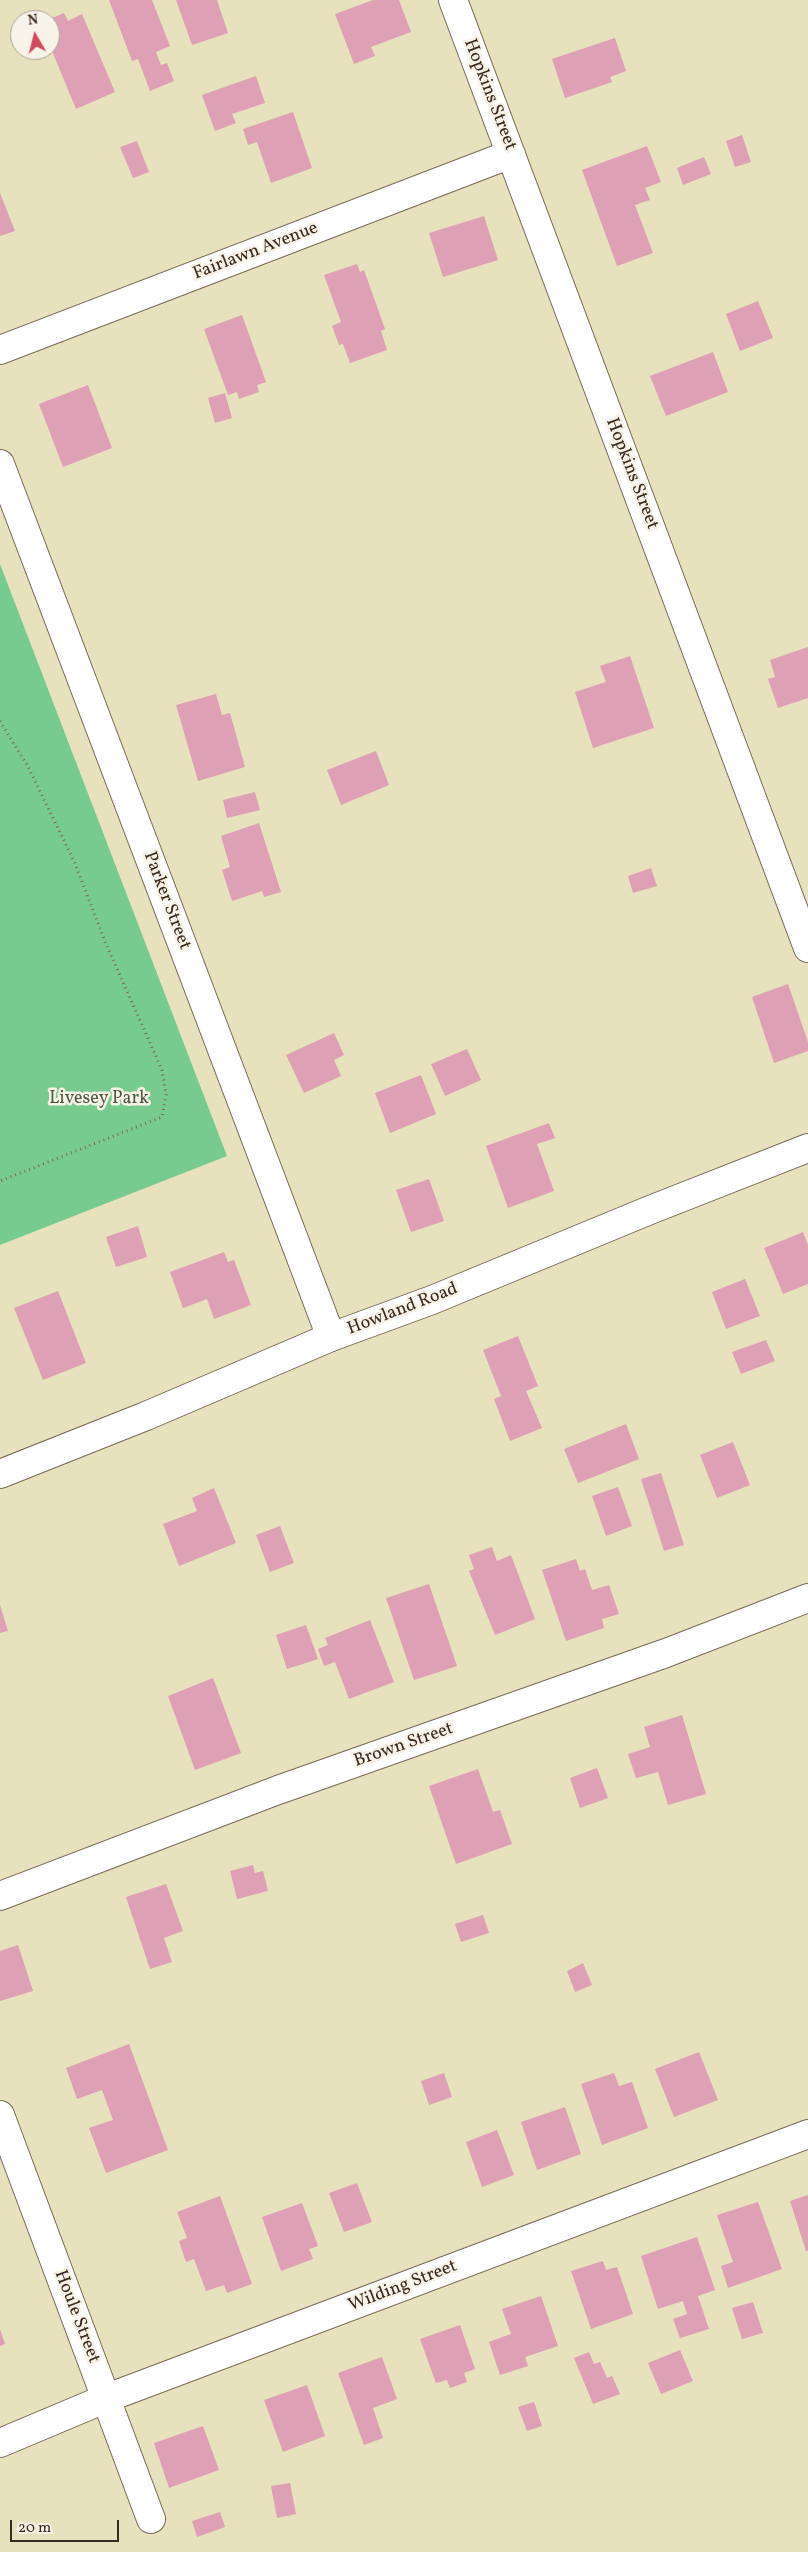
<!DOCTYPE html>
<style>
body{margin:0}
#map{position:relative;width:808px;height:2552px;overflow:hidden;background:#e7e1be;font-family:Vollkorn,serif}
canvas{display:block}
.north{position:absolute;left:10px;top:10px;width:50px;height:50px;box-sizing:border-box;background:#f7f3e8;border:1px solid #aca397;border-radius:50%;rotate:352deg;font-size:14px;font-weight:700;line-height:20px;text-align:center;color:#3b2a1e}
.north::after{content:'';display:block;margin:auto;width:18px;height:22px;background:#d1495b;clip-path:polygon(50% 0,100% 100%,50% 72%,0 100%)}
.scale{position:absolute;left:10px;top:2520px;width:109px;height:22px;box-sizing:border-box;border:2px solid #3b2a1e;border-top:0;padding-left:6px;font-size:15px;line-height:18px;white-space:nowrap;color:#3b2a1e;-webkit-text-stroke:4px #f7f3e8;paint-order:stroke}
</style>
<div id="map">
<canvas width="808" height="2552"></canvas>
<div class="north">N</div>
<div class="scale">20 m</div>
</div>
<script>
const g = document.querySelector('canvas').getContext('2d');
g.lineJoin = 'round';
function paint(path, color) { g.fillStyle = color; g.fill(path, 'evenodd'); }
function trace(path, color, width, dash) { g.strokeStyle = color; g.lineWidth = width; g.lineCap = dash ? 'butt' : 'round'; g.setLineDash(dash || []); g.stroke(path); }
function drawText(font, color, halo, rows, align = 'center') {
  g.font = font + ' Vollkorn,serif'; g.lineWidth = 5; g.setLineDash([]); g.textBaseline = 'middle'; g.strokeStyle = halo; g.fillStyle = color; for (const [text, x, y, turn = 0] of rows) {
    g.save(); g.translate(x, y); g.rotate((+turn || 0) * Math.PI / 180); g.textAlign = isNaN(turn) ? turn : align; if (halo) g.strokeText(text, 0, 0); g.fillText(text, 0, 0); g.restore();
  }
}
paint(new Path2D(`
 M0,564l227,592 -227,89z`), '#78cb8e');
paint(new Path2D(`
 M109,0h43l18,46 -14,6 5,13 6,-2 7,18 -24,10 -12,-32 -6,2z
 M176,0h41l11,33 -36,12z
 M373,0h26l12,32 -40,15 4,9 -21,8 -19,-50z
 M64,13l4,8 14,-7 33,78 -39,17 -26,-63v-27z
 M615,38l11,33 -16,6 2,5 -47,16 -13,-39z
 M256,76l9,27 -33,11 4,9 -21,8 -13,-36z
 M293,112l19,56 -41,15 -14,-41 -9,3 -5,-16z
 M742,135l9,27 -16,5 -9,-26z
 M137,141l12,31 -16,6 -13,-31z
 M647,146l14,36 -16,6 5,12 -15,5 18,48 -36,13 -35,-96z
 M704,157l7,17 -28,11 -6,-17z
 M0,193l15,38 -15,5z
 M484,216l14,44 -55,17 -14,-44z
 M357,264l3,8 4,-2 21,59 -4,2 6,19 -37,13 -7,-19 -4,1 -7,-19 9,-4 -17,-47z
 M758,301l15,37 -33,13 -14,-37z
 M242,315l24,67 -9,3 2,7 -20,7 -2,-7 -9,3 -24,-66z
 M713,352l15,40 -62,24 -16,-40z
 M88,385l24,63 -49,19 -24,-63z
 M225,393l7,25 -17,5 -7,-25z
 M808,647v51l-30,10 -10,-29 7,-2 -5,-17z
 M630,656l24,72 -61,20 -18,-56 31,-10 -6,-16z
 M216,694l6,21 8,-2 15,54 -47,14 -22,-76z
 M376,751l13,34 -48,20 -14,-35z
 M255,792l5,18 -33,8 -4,-18z
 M259,823l22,69 -17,5 -2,-6 -30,10 -10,-31 8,-3 -9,-31z
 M651,868l6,18 -24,7 -5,-17z
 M788,984l20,58v9l-34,12 -22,-66z
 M334,1033l10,22 -10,5 7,16 -37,17 -18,-38z
 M467,1049l14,31 -36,16 -14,-32z
 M421,1075l15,39 -46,19 -15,-40z
 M549,1123l6,15 -18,6 17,47 -46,17 -22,-62z
 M429,1179l15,42 -33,11 -15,-42z
 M138,1226l9,31 -31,10 -10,-30z
 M803,1232l5,13v39l-25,10 -19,-46z
 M224,1252l4,10 6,-2 17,45 -37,14 -7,-20 -24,9 -13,-36z
 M745,1279l15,37 -34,13 -14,-37z
 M58,1291l28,72 -43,17 -29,-72z
 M518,1336l20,50 -12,5 16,37 -32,13 -16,-42 7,-3 -18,-46z
 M766,1340l9,21 -34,13 -9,-22z
 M626,1424l13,35 -61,24 -14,-34z
 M733,1442l17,43 -33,13 -17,-43z
 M661,1473l23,72 -20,6 -23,-72z
 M618,1487l14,39 -26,10 -14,-40z
 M214,1488l22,55 -57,23 -16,-42 34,-13 -5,-13z
 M280,1526l14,37 -24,9 -14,-37z
 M492,1547l5,14 14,-6 24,64 -40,16 -26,-64 5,-2 -5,-14z
 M576,1559l4,12 5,-2 7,21 17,-5 10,29 -17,5 2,9 -38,13 -24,-71z
 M429,1584l28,82 -43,14 -28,-82z
 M0,1605l8,26 -8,2z
 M370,1620l24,62 -45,17 -14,-37 -11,4 -6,-17 10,-4 -3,-7z
 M306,1625l12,34 -31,10 -11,-34z
 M213,1678l28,75 -46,17 -27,-74z
 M682,1715l24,79 -38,11 -10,-33 -22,6 -8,-24 22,-7 -6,-20z
 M597,1768l11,30 -28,10 -10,-30z
 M478,1769l15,43 7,-2 12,34 -56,20 -27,-78z
 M253,1865l2,8 8,-2 5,20 -31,8 -7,-28z
 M166,1884l17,47 -19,7 8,24 -22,7 -24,-72z
 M483,1915l6,18 -28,9 -6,-18z
 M18,1945l15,46 -33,10v-50z
 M583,1963l9,22 -17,7 -8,-21z
 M129,2044l39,106 -62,23 -17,-45 24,-8 -11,-30 -25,9 -11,-31z
 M699,2052l19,48 -44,17 -19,-48z
 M444,2073l8,24 -23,8 -8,-24z
 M614,2073l5,13 13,-4 16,46 -46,17 -21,-61z
 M565,2107l16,47 -44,16 -16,-48z
 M497,2130l17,45 -32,12 -16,-45z
 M357,2183l15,39 -28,10 -15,-39z
 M808,2195v56h-2l-16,-50z
 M220,2196l32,88 -25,9 -3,-8 -18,6 -12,-32 -8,3 -7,-21 8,-3 -10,-26z
 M758,2202l24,67 -54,19 -7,-22 12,-4 -16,-47z
 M302,2203l16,43 -9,3 4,10 -32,12 -19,-54z
 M697,2237l18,53 -17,6 11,33 -29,9 -7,-19 14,-5 -4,-13 -25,8 -17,-53z
 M603,2261l3,9 11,-3 16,47 -42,15 -20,-58z
 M541,2296l17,50 -33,11 3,9 -28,9 -11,-33 22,-8 -9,-25z
 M753,2302l10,31 -21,6 -10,-31z
 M460,2325l15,44 -11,4 3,9 -17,6 -3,-8 -11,3 -16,-44z
 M0,2329l5,15 -5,2z
 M680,2350l13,31 -32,13 -13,-31z
 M589,2352l5,12 6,-2 7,16 5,-2 8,18 -27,10 -19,-46z
 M382,2357l15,42 -24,9 10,30 -19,7 -26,-72z
 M307,2385l18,51 -42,16 -19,-52z
 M534,2402l8,24 -15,5 -9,-24z
 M203,2426l16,44 -50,18 -15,-45z
 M290,2483l6,31 -19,4 -6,-32z
 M220,2512l5,15 -28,10 -5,-16z`), '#dea0b4');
const street = new Path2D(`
 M453,0l355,948
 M0,350l511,-196
 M0,464l331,873
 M0,1896l278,-106 388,-137 142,-55
 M0,2115l151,404
 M0,2443l107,-45 701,-264`);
const secondary = new Path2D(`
 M0,1474l146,-58 185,-79 101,-37 218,-90 158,-62`);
trace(street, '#776a56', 30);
trace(secondary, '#776a56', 30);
trace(new Path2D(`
 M0,721l27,44 47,96 32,83 56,126 4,25 -4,22 -162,64`), '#776a56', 3, [1, 4]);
trace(street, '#fff', 28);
trace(secondary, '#fff', 28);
drawText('18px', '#3b2a1e', '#f7f3e8', [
 ["Hopkins Street",489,95,69],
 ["Fairlawn Avenue",256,252,-21],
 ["Hopkins Street",631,474,69],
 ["Parker Street",166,901,69],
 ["Howland Road",403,1310,-21],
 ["Brown Street",404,1746,-19],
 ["Wilding Street",403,2287,-21],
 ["Houle Street",76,2317,69]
]);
drawText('18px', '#4d5a40', '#f7f3e8', [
 ["Livesey Park",99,1100]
]);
</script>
